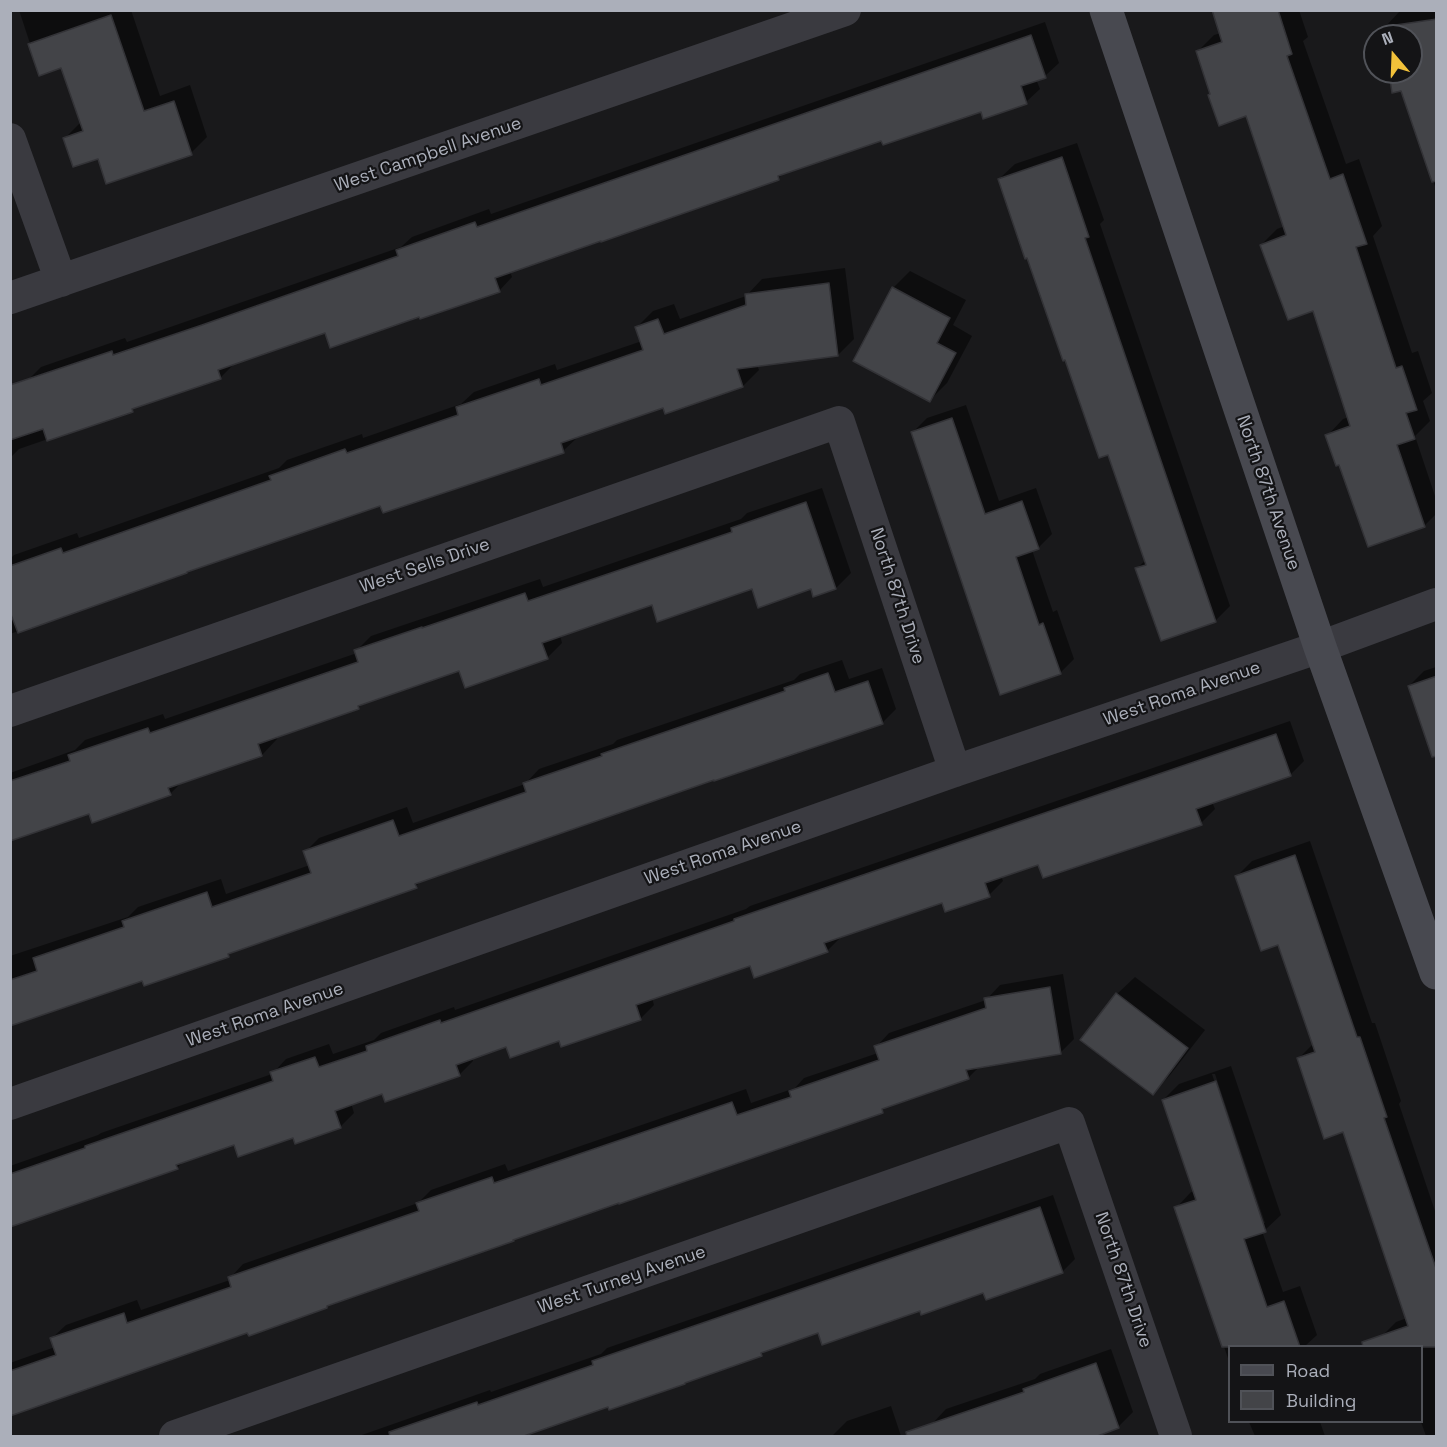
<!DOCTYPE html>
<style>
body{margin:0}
#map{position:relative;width:1447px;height:1447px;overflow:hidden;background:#19191b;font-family:"Space Grotesk",sans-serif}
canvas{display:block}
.frame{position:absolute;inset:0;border:12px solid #abafba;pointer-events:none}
.legend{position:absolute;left:1228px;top:1345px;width:195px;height:78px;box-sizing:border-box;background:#141416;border:2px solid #505258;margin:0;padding:8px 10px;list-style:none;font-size:18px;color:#abafba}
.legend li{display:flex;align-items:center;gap:12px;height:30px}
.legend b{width:30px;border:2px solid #505258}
.north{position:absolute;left:1363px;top:24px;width:60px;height:60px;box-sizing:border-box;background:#141416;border:2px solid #505258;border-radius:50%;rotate:341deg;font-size:16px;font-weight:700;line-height:24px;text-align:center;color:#abafba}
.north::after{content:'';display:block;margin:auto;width:21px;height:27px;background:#f2c23a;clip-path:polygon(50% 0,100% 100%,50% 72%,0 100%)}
</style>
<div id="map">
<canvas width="1447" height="1447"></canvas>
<div class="frame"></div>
<ul class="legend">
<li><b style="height:8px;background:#484950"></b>Road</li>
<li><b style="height:16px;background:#434448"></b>Building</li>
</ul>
<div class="north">N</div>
</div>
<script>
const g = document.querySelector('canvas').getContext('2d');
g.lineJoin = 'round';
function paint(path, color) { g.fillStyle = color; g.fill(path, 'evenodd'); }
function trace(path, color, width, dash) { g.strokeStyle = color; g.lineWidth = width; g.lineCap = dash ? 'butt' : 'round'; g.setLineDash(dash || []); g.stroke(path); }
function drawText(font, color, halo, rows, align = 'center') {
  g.font = font + ' "Space Grotesk",sans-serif'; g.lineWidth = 4.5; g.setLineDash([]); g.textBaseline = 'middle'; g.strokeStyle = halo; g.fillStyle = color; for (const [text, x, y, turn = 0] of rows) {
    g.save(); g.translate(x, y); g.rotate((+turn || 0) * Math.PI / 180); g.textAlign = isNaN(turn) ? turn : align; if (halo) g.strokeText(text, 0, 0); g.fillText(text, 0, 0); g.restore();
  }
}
paint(new Path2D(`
 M19,10h112l29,86 30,-11 17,52 -16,16 -92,4 -34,-19 16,-16 -19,-55 -22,7z
 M1213,10h86l9,27 -5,4 43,123 13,-5 23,67 -9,10 39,117 6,-2 14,42 -9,8 7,20 -15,15 21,63v15l-12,12 -84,-63 -13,-27 16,-17 6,-2 -35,-107 -53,-65 16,-16 8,-3 -38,-112 -35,-21 -14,-42 16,-16 7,-2z
 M1405,10h31v179l-34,-100 -12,-17h21v-36h-26l-1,-8 16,-17z
 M1045,22l14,41 -14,13 -9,3 4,10 -14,13 -44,8 -100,29 -98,33 -6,7 -268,92 2,6 -13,14 -79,24 -94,17 -92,32 -14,14 -85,29 -3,3 -113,39 -9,9v-73l19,-6 12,-12 84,-29 2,4 274,-95 11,-10 77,-28 2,5z
 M1077,143l27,77 -4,4 130,382 -15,15 -78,-53 9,-8 -37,-107 -43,-95 -67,-179 16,-15z
 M845,268l9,71 -16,16 -81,10 2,5 -16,16 -79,20 -85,30 -16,15 -182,53 -371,130v-75l4,-4 63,-22 2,5 200,-70 8,-8 75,-26 1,4 98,-34 13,-12 81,-28 2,6 85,-29 -5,-14 16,-16 21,-7 6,15 66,-23 16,-17z
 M910,271l56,29 -13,25 19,11 -25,47 -17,17 -37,-112z
 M966,405l33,96 37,-13 16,46 -14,14 -6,2 21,62 4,-2 17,49 -14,14 -147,-241 14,-14z
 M822,488l29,85 -15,15 -22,7 -2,-8h-60l-100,16 -92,32 2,8 -15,15 -87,11 -97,34 -5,5 -82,28 1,3 -15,16 -80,27 -12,12 -80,19 -80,27v-67l65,-23 10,-10 78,-26 2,5 192,-66 -1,-2 15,-15 169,-57 3,8 198,-68 6,-6z
 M842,660l7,19 33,-11 14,41 -14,14 -460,157 -6,6 -183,64 -5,6 -85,23 -133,45v-68l118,-39 10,-10 83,-28 5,15 84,-29 -5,-13 14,-14 88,-31 6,16 112,-39 14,-15 74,-25 4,-4 177,-60 6,-6z
 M1436,667v74l-27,-55 15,-15z
 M1290,721l14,40 -14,14 -78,27 3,7 -14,14 -162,40 -38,13 2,5 -14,14 -46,6 -102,36 -14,14 -76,13 -99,34 2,7 -14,14 -80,20 -53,6 -35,13 1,3 -14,14 -76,17 -32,11 3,10 -14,14 -46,9 -59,7 -51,18 -7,7 -167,55v-57l88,-31 3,-2 171,-59 14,-15 43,-15 4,10 41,-14 7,-7 73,-26 1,3 291,-101 4,-3z
 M1310,841l62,182h3l26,78 -2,3 37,110v222h-10l-5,-14 1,-76 -41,-9 15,-15 11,-4 -63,-187 -46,-72 16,-16 -35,-100 -42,-67 15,-15z
 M1063,974l11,65 -14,14 -80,13 -12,12 -80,27 -6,6 -262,91 -291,102 -3,3 -78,24 -238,84v-52l45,-16 -3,-9 14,-13 71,-25 4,10 89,-30v-2l13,-14 175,-61 13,-13 74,-26 3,7 238,-82 5,14 44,-15 9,-10 74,-25 -2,-6 13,-14 97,-33 14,-15z
 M1135,977l70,53 -35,45 -17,18 -36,-99z
 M1231,1066l50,149 -16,15 -3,1 21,61 17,-6 17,49 -12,11h-75v18l-54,-156 15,-16 3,-1 -31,-91 16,-16zM1212,1074h3l50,149h-3z
 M1053,1195l22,64 -13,13 -78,19 -63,18 -102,22 -52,18 -6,6 -152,50 -91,31h-159l131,-46 1,2 110,-38 6,-6z
 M1111,1349l22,63 -15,15 -28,9h-184l26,-9 -1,-2 15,-16 89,-30 5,-5z
 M891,1406l10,30h-69l15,-15z
 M1249,1422h71l5,14h-70z`), '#0007');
const building = new Path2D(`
 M1212,10h66l14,44 -5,2 43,123 13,-5 24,70 -11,3 40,121 6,-2 15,44 -11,3 9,26 -18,6 28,82 -57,20 -29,-82 -3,1 -11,-31 25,-9 -37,-115 -25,9 -28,-75 26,-10 -40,-119 -27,10 -11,-31 2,-1 -14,-43 26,-9z
 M111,15l33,96 30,-10 18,54 -86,29 -8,-25 -25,8 -10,-29 20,-7 -22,-63 -22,8 -11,-32z
 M1437,19v162l-5,1 -31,-91 -9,2 -3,-21h22v-36h-28l-1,-9z
 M1031,35l15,43 -25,8 6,18 -44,15 -2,-7 -98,33 -2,-4 -103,35 1,4 -178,62v-1l-106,37 5,14 -80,27 -1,-2 -89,31 -5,-15 -107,37 3,9 -89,30 1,3 -86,29 -4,-12 -33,11v-55l102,-34 1,4 89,-30 196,-69 -2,-6 79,-28 2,5z
 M1062,157l27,80 -4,1 131,384 -55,19 -26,-73 11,-3 -38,-110 -9,3 -34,-98 -2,1 -36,-103 -2,1 -27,-80z
 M829,283l9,73 -101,13 6,18 -78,27 -2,-6 -102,35 3,10 -181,60 -3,-7 -193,66v1l-169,60 -8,-21v-46l51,-18 2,5 208,-73 -2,-4 76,-27 2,4 111,-38 -2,-8 83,-28 2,6 102,-35 -8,-23 23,-8 6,15 82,-29 -1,-11z
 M892,287l58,31 -13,25 19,10 -26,49 -77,-41z
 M952,418l33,96 37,-13 17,48 -23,8 23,68 4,-2 18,51 -61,21 -89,-263z
 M806,502l30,87 -23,8 -2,-8 -53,19 -6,-19 -95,33 -5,-17 -110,38 6,16 -83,29 -6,-17 -101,35 1,3 -101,35 4,12 -94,32 3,7 -79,28 -3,-9 -79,27v-60l60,-20 -2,-6 80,-27 2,5 208,-71 -4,-12 68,-23v1l103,-35 3,8 204,-69 -1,-4z
 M828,673l7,19 33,-11 15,43 -169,57v-1l-299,104 2,4 -189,66 1,3 -85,29 -2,-5 -132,45v-46l27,-9 -4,-13 91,-31 -2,-6 85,-29 5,15 99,-34 -8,-22 90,-31 6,16 127,-44 -3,-9 79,-27 -1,-2 184,-63 -1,-3z
 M1437,676v80l-5,1 -24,-71z
 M1276,734l15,42 -95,33 6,16 -159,53 -5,-13 -53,18 5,14 -45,15 -3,-9 -118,40 4,9 -74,26 -4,-12 -114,39 5,15 -80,27 -2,-6 -49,17 -4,-11 -50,18 4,11 -75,26 -3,-8 -47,17 6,17 -46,16 -2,-6 -55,19 -4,-12 -58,20 2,4 -168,58v-53l75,-26v-2l188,-65 -3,-9 45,-15 4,10 48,-16 -1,-5 74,-26 1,3 293,-102v-2z
 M1295,855l62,182h3l27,80 -3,1 53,153v76h-74l-1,-5 46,-16 -65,-194 -19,7 -27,-81 18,-6 -37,-107 -17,6 -26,-75z
 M1050,987l11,67 -95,16 3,9 -87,30 1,4 -264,91v-1l-106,37 1,1 -187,65v2l-78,28 -2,-3 -237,83v-45l46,-16 -6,-17 74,-25 3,10 104,-36 -3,-10 191,-66 -3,-8 76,-26 2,6 238,-81 5,13 54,-18 -2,-6 90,-31 -5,-14 112,-38 -2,-10z
 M1116,993l72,55 -35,47 -73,-55z
 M1216,1081l50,151 -22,7 23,68 17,-6 16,46h-78l-48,-140 22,-7 -34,-100z
 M1040,1207l23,66 -77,27 -3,-7 -62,22 -1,-4 -98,34 -4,-12 -57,20 1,3 -77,27v1l-76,26 -1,-3 -87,30h-131l-1,-5 88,-30 1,3 115,-40 -1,-4z
 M1096,1363l23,65 -24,9h-188l-1,-5 118,-40 -1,-3z`);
paint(building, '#434448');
trace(building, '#333337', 1.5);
trace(new Path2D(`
 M10,139l51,142
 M10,298l835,-288
 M10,711l829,-289 116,349
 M10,1104l945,-333 365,-124 116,-43
 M175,1436l894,-313 107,313`), '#3a3a40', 32);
trace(new Path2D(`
 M1106,10l214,637 116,326`), '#484950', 33);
drawText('18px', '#abafba', '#141416', [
 ["West Campbell Avenue",428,155,-19],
 ["North 87th Avenue",1268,493,71],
 ["West Sells Drive",425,566,-19],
 ["North 87th Drive",897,596,72],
 ["West Roma Avenue",1182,694,-19],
 ["West Roma Avenue",723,853,-19],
 ["West Roma Avenue",265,1015,-19],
 ["West Turney Avenue",622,1280,-19],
 ["North 87th Drive",1123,1280,71]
]);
</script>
